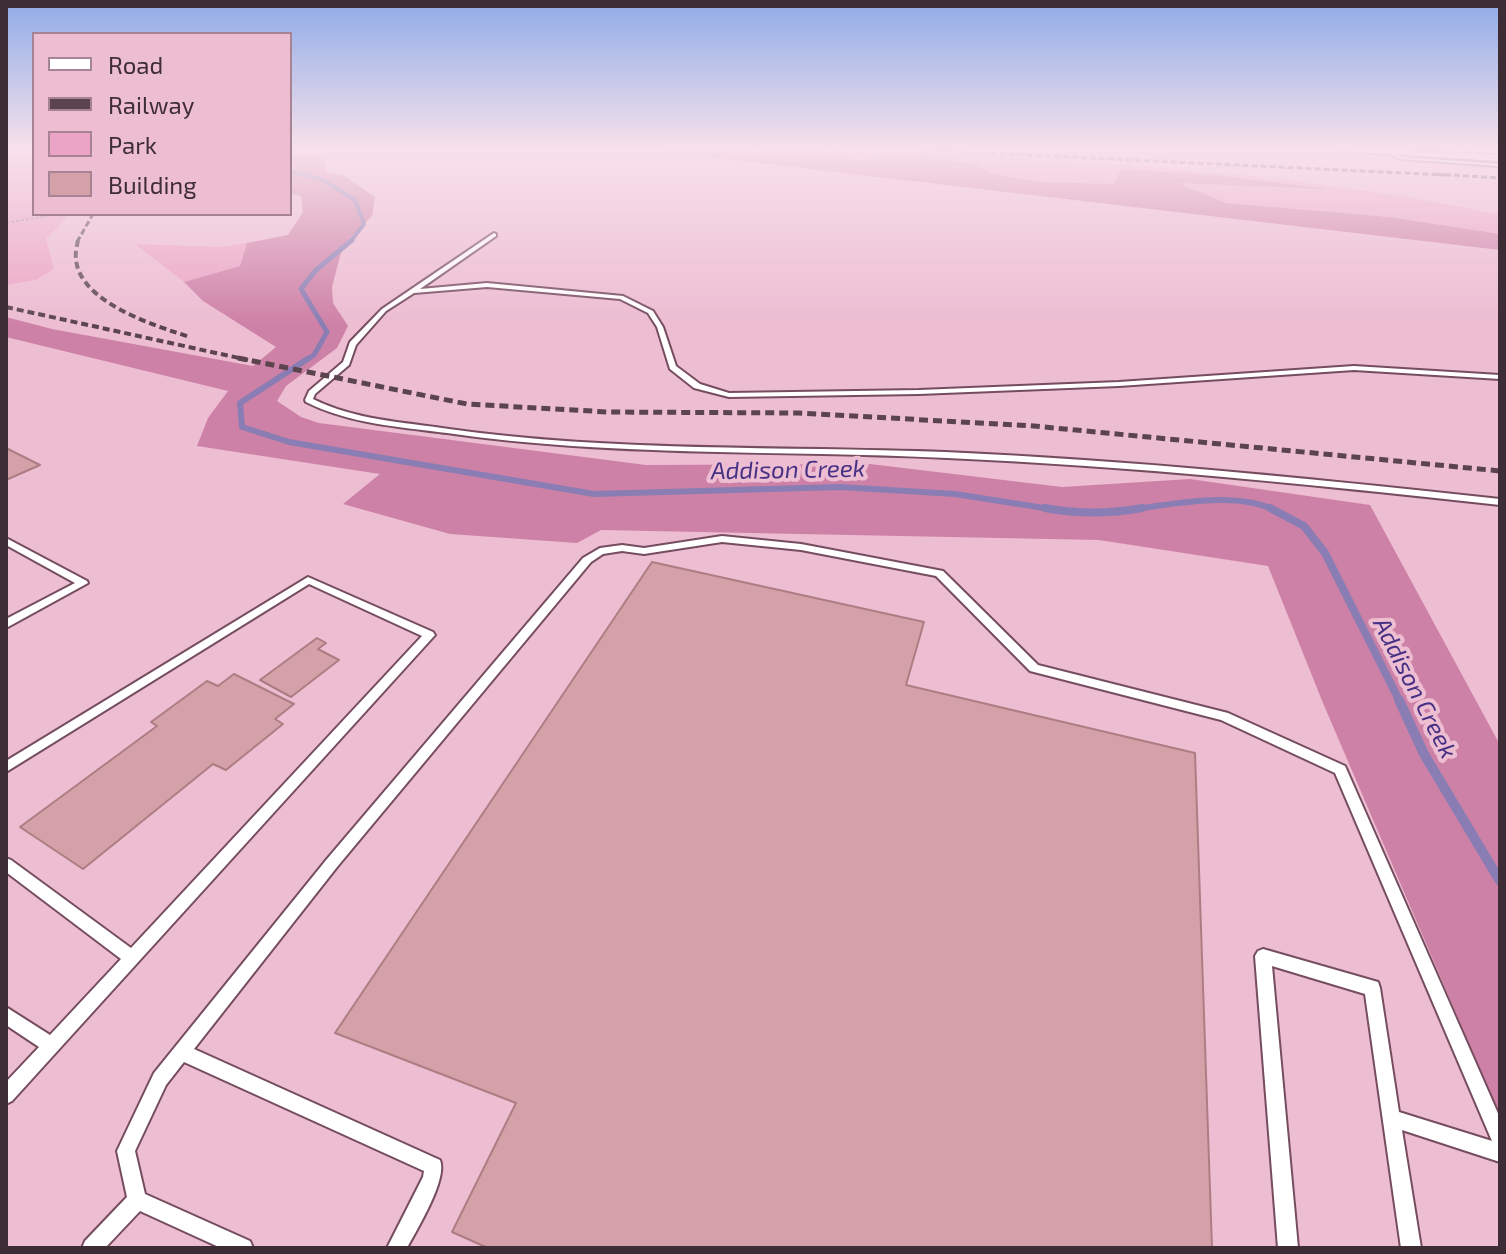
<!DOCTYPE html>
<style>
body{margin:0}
#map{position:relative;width:1506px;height:1254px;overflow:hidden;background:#edbdd2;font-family:"Exo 2",sans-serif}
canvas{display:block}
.frame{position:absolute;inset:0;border:8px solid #3f2d35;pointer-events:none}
.legend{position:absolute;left:32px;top:32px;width:260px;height:184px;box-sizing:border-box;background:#edbdd2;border:2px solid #a78393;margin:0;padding:10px 14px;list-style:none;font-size:24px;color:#3f2d35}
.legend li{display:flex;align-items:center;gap:16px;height:40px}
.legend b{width:40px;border:2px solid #a78393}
</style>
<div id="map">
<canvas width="1506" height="1254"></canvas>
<div class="frame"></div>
<ul class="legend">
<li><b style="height:10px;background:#fff"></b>Road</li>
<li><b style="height:10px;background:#5b444e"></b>Railway</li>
<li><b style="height:22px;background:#eba4c5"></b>Park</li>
<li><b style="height:22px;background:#d4a1a8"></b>Building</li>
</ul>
</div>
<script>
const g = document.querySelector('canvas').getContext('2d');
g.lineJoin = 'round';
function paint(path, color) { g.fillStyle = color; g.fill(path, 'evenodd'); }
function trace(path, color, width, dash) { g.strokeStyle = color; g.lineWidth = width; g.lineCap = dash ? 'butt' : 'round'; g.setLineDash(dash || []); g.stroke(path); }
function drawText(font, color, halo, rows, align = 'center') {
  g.font = font + ' "Exo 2",sans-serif'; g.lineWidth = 8; g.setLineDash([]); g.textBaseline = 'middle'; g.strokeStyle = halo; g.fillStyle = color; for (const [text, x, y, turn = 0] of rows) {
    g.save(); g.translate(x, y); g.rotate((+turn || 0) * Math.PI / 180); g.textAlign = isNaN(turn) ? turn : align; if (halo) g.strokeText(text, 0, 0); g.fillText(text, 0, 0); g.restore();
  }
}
paint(new Path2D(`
 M6,148h28v66h36l-24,25 8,30 -18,11 -30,5z
 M710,148c110,0 218,5 327,11 156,9 310,23 463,56v19l-111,-17 -163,-14 -50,-21 136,6 -88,-12 -109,8 -75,-2 -51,-9 -15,-10 -82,-8 -15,6z
 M247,243l-7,23 -56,16 -49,-38 85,3z`), '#eba4c5');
paint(new Path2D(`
 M631,148h79l167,13 15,-6 82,8 15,10 51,9 74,2 7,-15 103,7 102,13 -147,-6 47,20 163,14 111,17v16z
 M290,154l25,1 11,8 -1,9 18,3 32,22 -3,19 -29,29 -11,42 1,16 15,23 -11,22 -51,38 -9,15 24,16 18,6 327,42 224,-1 192,23 128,-8 180,26 130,240v371l-177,-413 -55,-137 -169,-26 -498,-10 -24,13 -127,-9 -107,-30 37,-30 -183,-28 11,-28 20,-27 -222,-54v-20l46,12 201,37 23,-19 -73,-46 -19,-19 56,-16 7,-23 41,-8 15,-23 -2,-16 -11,-2z`), '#ce81a6');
trace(new Path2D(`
 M290,171l31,8 34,21 9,24 -14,18`), '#8a7db3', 4);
trace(new Path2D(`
 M306,360l8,-5 13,-23 -26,-43 14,-18 37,-31`), '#8a7db3', 5);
trace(new Path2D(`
 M309,358l-69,45 2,24 47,15 305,52 246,-7 115,7 102,16
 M1130,510c41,-6 106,-19 144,0`), '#8a7db3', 6);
trace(new Path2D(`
 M1045,508c32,6 65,6 97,0
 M1270,508l34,18 21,27 75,149`), '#8a7db3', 8);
trace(new Path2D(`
 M1399,700l25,54 76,127`), '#8a7db3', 10);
const building = new Path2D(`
 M6,448l34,17 -34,15z
 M652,562l272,60 -18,63 289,68 17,495h-724l-36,-16 64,-129 -181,-70z
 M317,638l9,5 -8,6 21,11 -48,37 -31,-17z
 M234,674l60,30 -19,15 8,5 -57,46 -13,-6 -130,105 -63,-42 137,-101 -6,-4 56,-41 11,5z`);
paint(building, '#d4a1a8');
trace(building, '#ad7d83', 2);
const service = new Path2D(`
 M1466,148h5l11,9 -4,1z
 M1386,150l15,7 99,7v2l-100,-7 -14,-7z
 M494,233l2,1v2l-76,53 67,-6 136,13 30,15 10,16 13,39 24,18 29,9 190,-3 200,-8 235,-16 146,9v4l-146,-9 -235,16 -200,8 -190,3 -35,-9 -24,-19 -13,-42 -9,-14 -28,-14 -133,-12 -73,6 -28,18 -30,34 -7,20 -34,29 -2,5c42,21 90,23 136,30 164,23 330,17 496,23 185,8 370,27 555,47v6c-184,-20 -368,-39 -553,-47 -167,-8 -334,-1 -500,-25 -48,-6 -97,-9 -141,-31l-1,-2 4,-9 34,-29 7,-20 32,-33z
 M722,536l79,8 142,27 95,94 190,48 117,53 155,352v44l-98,-32 19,118h-20l-36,-254 -93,-28 26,282h-20l-23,-292 3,-5 5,-2 115,33 2,6 19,124 93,29 -157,-368 -114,-53 -191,-49 -94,-95 -135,-26 -79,-8 -78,12 -22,-3 -19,3 -12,8 -254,305 -143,182 246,111c8,19 -23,69 -33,88h-20l36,-71 1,-6 -240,-109 -18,23 -31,66 10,43 105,47 3,7h-32l-81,-37 -35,37h-23l3,-7 42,-44 -10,-46 37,-78 173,-214 256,-301 17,-10 22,-3 22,3z
 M6,538l81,43 1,2 -82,45v-9l69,-36 -69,-38z
 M308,577l125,55 2,3 -423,466 -6,3v-22l33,-35 -33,-22v-18l44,28 71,-76 -115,-87v-14l5,2 120,88 291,-312 -113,-52 -303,188v-11z`);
const minor = new Path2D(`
 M1337,148l163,7v6l-158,-10z`);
trace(service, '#754d5f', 4);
trace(minor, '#754d5f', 4);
trace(new Path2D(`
 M6,223l51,-9`), '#b48e9f', 2, [3, 2]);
paint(service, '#fff');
paint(minor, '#fff');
trace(new Path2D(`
 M883,148l563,27
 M1436,174l64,4
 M77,242l16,-28`), '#5b444e', 3, [6, 3]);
trace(new Path2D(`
 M78,240c-1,6 -3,13 -2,19 3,43 79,67 114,78
 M6,307l242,53`), '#5b444e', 4, [7, 4]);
trace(new Path2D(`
 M238,358l229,46 141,8 191,1 235,13 466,45`), '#5b444e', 5, [9, 5]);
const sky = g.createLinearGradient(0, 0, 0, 324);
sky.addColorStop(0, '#8face8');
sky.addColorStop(0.46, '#f7e1eb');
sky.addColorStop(1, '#f7e1eb00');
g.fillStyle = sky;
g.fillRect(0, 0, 1506, 324);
drawText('italic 24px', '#453084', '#edbdd2', [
 ["Addison Creek",788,470,-1],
 ["Addison Creek",1415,688,63]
]);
</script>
